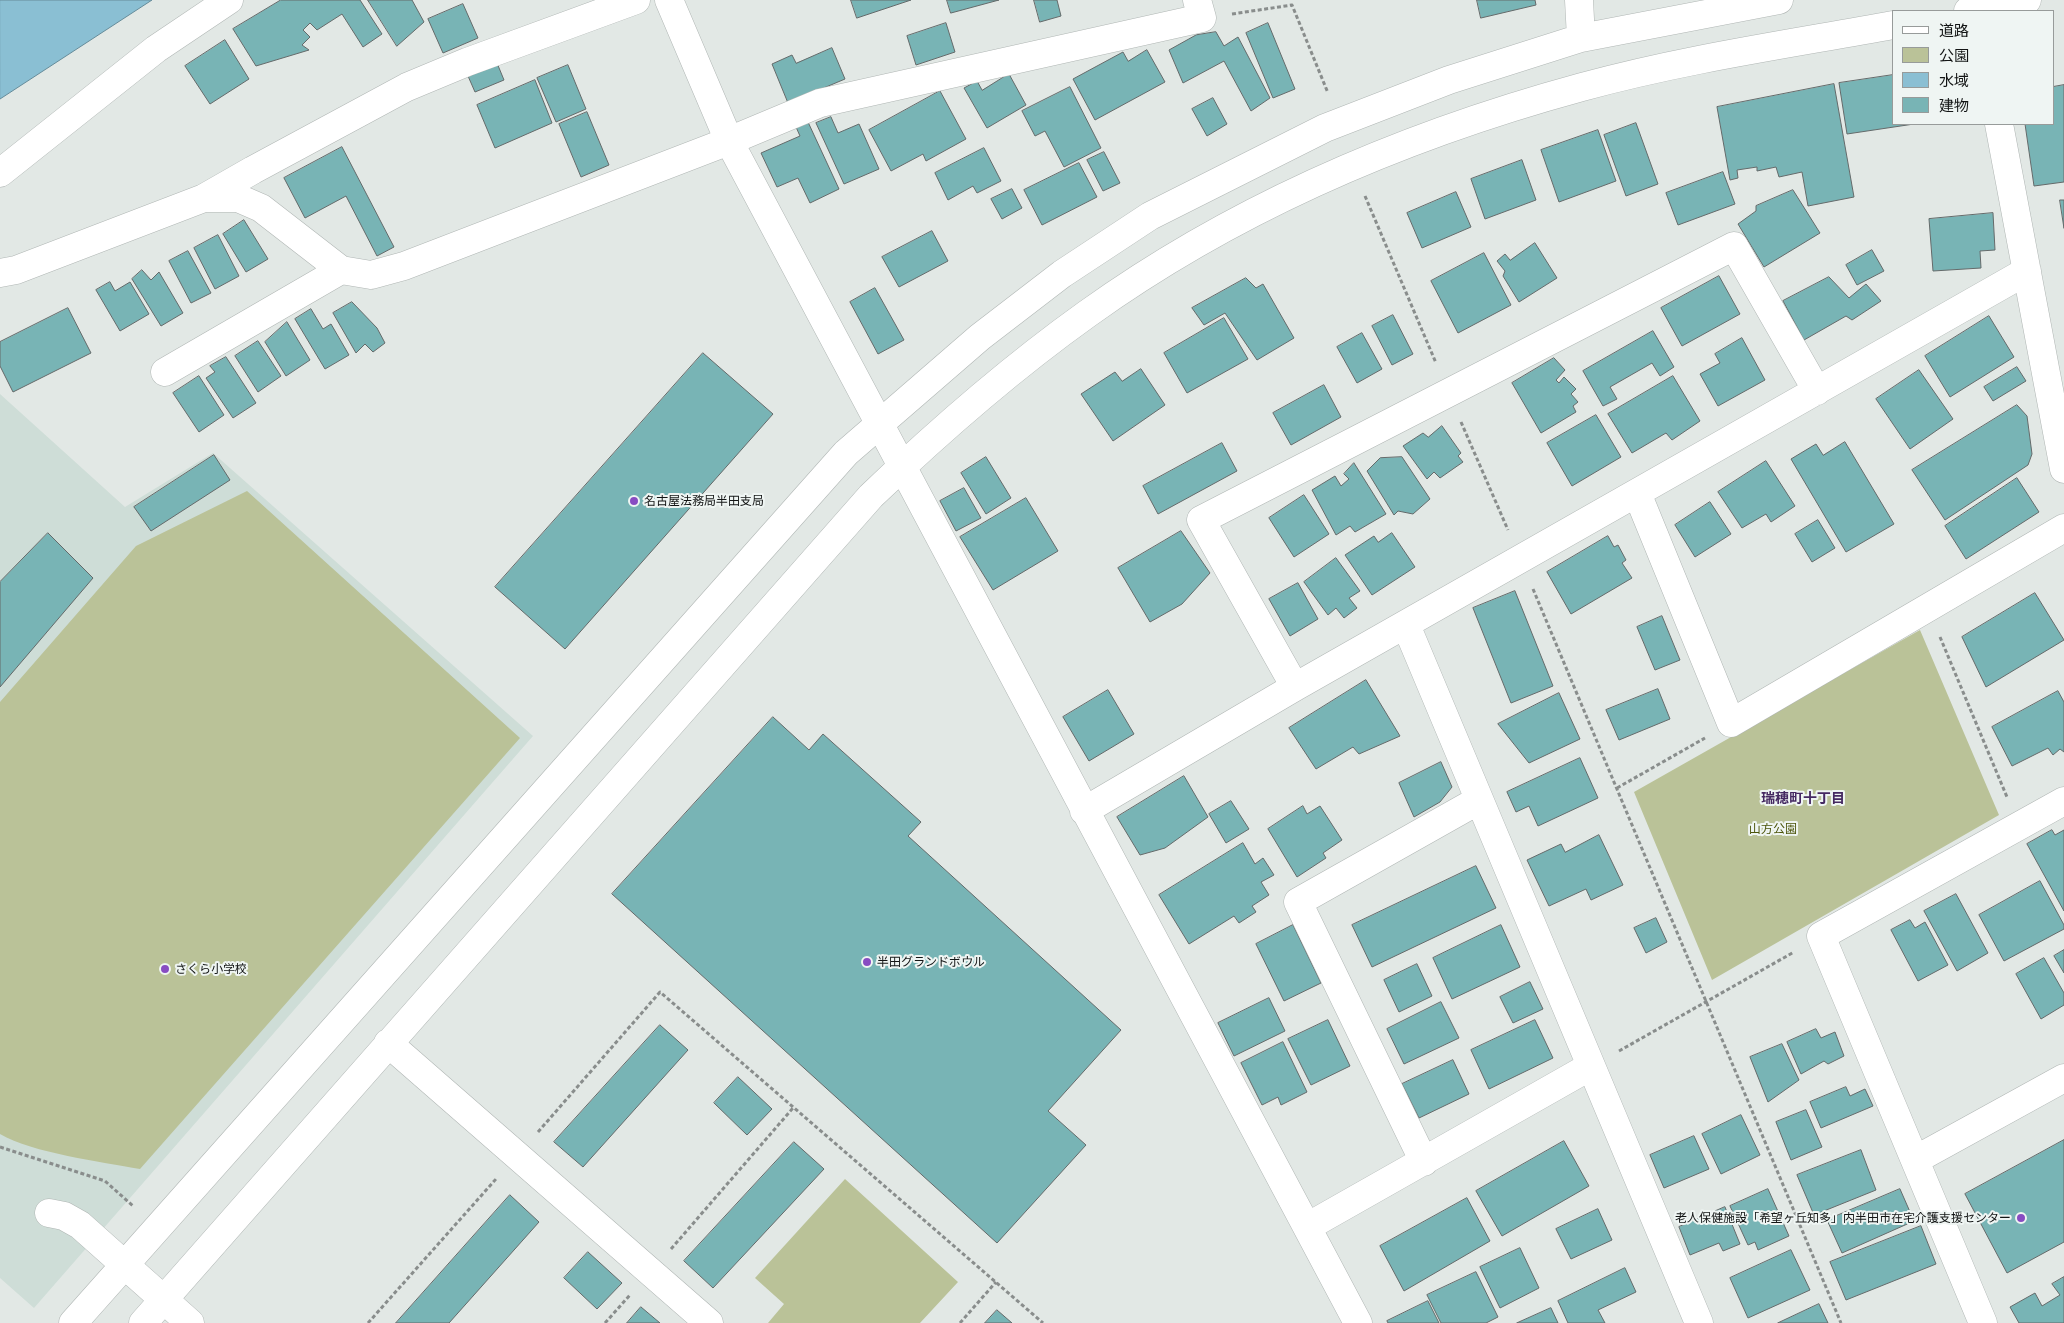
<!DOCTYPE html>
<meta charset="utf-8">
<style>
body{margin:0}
#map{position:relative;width:2064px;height:1323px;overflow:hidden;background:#e2e8e5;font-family:Ubuntu,"Noto Sans JP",sans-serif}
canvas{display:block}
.legend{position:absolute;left:1892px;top:10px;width:162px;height:115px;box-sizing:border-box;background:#eff5f3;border:1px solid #979b9a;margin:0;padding:6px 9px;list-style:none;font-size:15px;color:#131515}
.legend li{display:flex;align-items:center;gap:10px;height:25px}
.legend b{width:25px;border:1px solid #979b9a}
</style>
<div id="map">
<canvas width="2064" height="1323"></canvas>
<ul class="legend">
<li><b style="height:6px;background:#fff"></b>道路</li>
<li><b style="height:14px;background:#bac298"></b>公園</li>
<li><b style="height:14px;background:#8abfd3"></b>水域</li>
<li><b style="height:14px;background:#78b4b5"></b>建物</li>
</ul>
</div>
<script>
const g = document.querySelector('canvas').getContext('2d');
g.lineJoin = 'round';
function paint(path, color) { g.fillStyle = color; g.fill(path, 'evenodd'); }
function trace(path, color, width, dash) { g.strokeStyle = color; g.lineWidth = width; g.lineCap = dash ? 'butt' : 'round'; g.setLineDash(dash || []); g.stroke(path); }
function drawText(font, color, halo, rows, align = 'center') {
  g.font = font + ' Ubuntu,"Noto Sans JP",sans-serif'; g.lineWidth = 4; g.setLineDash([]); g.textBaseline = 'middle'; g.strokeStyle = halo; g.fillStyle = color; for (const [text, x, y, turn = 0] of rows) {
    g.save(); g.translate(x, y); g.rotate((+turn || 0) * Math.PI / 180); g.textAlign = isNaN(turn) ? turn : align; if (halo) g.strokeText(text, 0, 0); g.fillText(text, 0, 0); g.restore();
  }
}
paint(new Path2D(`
 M0,394l125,113 88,-54 320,283 -499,572 -34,-30z`), '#ceddd7');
paint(new Path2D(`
 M247,491l273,247 -380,431c-39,-7 -107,-16 -140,-35v-432l136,-156z
 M1920,630l79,185 -287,165 -78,-188z
 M845,1179l113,103 -38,41h-152l16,-19 -29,-26z`), '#bac298');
const water = new Path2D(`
 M0,0h152l-152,99z`);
paint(water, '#8abfd3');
trace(water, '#668c9a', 1);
const building = new Path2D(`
 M281,0h79l22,34 -19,13 -21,-33 -25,16 -7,-7 -7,7 7,7 -8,8 7,5 -53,16 -23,-37z
 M368,0h44l12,22 -27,24z
 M851,0h60l-54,18z
 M947,0h52l-48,13z
 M1034,0h23l4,16 -21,6z
 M1477,0h58l1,5 -55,13z
 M463,4l15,34 -35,15 -15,-34z
 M946,23l9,29 -39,13 -9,-29z
 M1268,23l27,66 -22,9 -27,-65z
 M1216,32l8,14 14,-9 32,61 -19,13 -27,-50 -41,22 -14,-33 27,-15z
 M225,40l24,39 -39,25 -25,-38z
 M832,48l13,31 -57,24 -16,-39 20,-9 4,8z
 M1147,50l18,32 -70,38 -22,-41 50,-27 5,9z
 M497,63l7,17 -29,12 -7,-16z
 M568,65l18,44 -30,13 -19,-44z
 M1009,74l17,31 -39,23 -23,-40 13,-7 5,9z
 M1893,75v49h21l-67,10 -8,-51z
 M535,80l17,43 -57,25 -18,-43z
 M1834,84l20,113 -46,9 -6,-34 -23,5 -3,-10 -19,4v-4l-20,3 1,8 -8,2 -13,-73z
 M2064,85v97l-30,4 -9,-62h28v-37z
 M1070,87l31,61 -37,19 -19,-36 -10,5 -13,-25z
 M940,91l26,48 -40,22 -3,-7 -32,17 -22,-41z
 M1213,98l14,26 -20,12 -15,-27z
 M587,112l22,53 -28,12 -22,-53z
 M831,117l7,16 21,-9 20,45 -35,15 -28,-61z
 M808,122l31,67 -29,14 -12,-25 -21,9 -16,-34 39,-17 -4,-9z
 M1636,123l22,61 -32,12 -22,-61z
 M1598,130l18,51 -57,21 -18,-52z
 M342,147l52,100 -17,9 -31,-60 -41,22 -21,-40z
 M984,148l17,33 -24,12 -4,-7 -25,14 -13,-27z
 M1104,152l16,31 -17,8 -16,-31z
 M1522,160l14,40 -51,19 -14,-40z
 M1079,163l18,34 -55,28 -18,-35z
 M1723,172l12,32 -57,21 -12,-32z
 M1012,189l10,19 -20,11 -11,-20z
 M1793,190l27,43 -56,34 -26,-43 18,-13v-5z
 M1456,192l15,35 -49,21 -15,-35z
 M2060,200h4v28z
 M1993,213l2,37 -15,1 1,17 -48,3 -4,-52z
 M244,220l24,39 -22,13 -23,-38z
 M932,231l16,30 -49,26 -17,-30z
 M218,235l21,41 -24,13 -21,-41z
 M1535,243l22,35 -38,24 -16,-26 2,-5 -8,-10 8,-7 5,6z
 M1872,250l12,21 -27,14 -11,-20z
 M188,251l23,42 -20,10 -22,-42z
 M1484,253l27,52 -53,28 -27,-52z
 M142,270l9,10 8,-8 24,41 -22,13 -29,-47z
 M1719,276l21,38 -58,32 -21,-38z
 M1829,277l20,21 17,-14 15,17 -29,19 -6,-4 -42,24 -21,-39z
 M1246,278l10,10 7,-4 31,54 -37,22 -32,-47 -21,12 -12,-17z
 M110,282l5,9 15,-9 19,32 -29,17 -24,-41z
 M875,288l29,52 -26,14 -28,-52z
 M352,302l25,26 8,15 -12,9 -8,-8 -9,9 -23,-40z
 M68,308l23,45 -78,39 -13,-26v-24z
 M311,309l12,20 8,-5 18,31 -24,14 -30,-50z
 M1393,315l20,39 -21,11 -20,-39z
 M1989,316l25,41 -64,40 -25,-41z
 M1224,318l24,41 -61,34 -23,-40z
 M287,322l23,38 -24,16 -21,-34z
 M1653,331l21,36 -14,9 -8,-13 -42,24 7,12 -14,7 -20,-35z
 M1362,333l20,36 -25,14 -20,-36z
 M1742,338l23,42 -47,26 -18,-32 20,-11 -5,-9z
 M258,341l23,35 -23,16 -23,-36z
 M703,353l70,61 -208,235 -70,-62z
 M226,357l30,46 -23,15 -27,-40 9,-6 -5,-6z
 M1554,358l11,12 -9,10 3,3 5,-6 12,12 -5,5 7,8 -5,4 3,6 -35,21 -29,-50z
 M2017,367l9,14 -33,20 -9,-14z
 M1141,369l24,36 -52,36 -32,-47 34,-22 7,9z
 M1919,370l34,49 -43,30 -34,-50z
 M199,376l25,39 -25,17 -26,-39z
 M1673,376l27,45 -28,19 -6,-7 -34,20 -24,-39z
 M1324,385l17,32 -50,28 -18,-32z
 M2017,405l10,11 5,38 -4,11 -83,55 -33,-50z
 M1596,415l25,42 -49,29 -25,-43z
 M1442,426l19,27 -3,3 5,6 -23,16 -6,-6 -7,7 -24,-33 20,-13 5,4z
 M1845,442l49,82 -48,28 -55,-93 25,-15 7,11z
 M1222,443l15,28 -79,43 -15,-28z
 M214,455l16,25 -79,51 -17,-24z
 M986,457l25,41 -25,16 -25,-41z
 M1402,457l28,42 -17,15 -15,-3 -4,4 -27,-44 13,-13z
 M1766,461l29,45 -24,16 -5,-8 -24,14 -24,-36z
 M1354,463l32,51 -31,18 -5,-6 -14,9 -24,-45 23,-14 6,10 8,-7 -5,-5z
 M2017,478l22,34 -73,47 -21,-33z
 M964,488l17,30 -25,13 -16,-30z
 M1304,495l25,39 -35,23 -25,-39z
 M1026,498l32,53 -65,39 -33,-53z
 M1710,502l21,32 -36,23 -20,-32z
 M1818,520l17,28 -23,14 -17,-28z
 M1181,531l29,42 -28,31 -32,18 -32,-54z
 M48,533l45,45 -93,109v-105z
 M1392,533l23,34 -43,28 -27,-40 29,-19 4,6z
 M1608,536l6,11 4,-2 8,15 -4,3 10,15 -61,36 -24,-42z
 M1336,558l24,33 -11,7 8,10 -13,10 -8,-10 -8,7 -24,-33z
 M1298,583l20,36 -28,17 -21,-37z
 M1515,591l38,95 -42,17 -38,-95z
 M2035,593l29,47 -78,47 -24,-50z
 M1662,616l18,44 -25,10 -18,-43z
 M1366,680l34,56 -41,18 -6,-7 -37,22 -27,-41z
 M1658,689l12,30 -51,21 -13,-30z
 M1108,690l26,44 -45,27 -26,-44z
 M2058,691l6,11v50l-4,-3 -7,6 -5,-7 -36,18 -20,-39z
 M1559,693l21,46 -51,24 -31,-39z
 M773,717l36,33 14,-16 98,88 -13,14 213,194 -73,81 38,34 -89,98 -385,-349z
 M1580,758l18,40 -60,28 -9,-20 -13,6 -9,-20z
 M1441,762l11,25 -12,15 -26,15 -15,-34z
 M1184,776l24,41 -43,31 -25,7 -23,-38z
 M1231,801l18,28 -23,14 -17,-29z
 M1303,806l4,8 13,-8 22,34 -19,13 3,5 -29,19 -29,-48z
 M2052,830l3,5 9,-5v81l-37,-67z
 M1599,835l24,50 -32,15 -5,-11 -37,17 -22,-46 34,-16 4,8z
 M1243,843l12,21 8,-6 11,17 -13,7 8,13 -17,11 4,6 -17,11 -5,-7 -45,28 -30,-49z
 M1476,866l20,42 -124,59 -20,-42z
 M2040,881l24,44v4l-60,32 -25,-46z
 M1956,894l32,59 -31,18 -33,-60z
 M1656,918l11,24 -21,11 -12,-25z
 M1910,920l5,8 10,-6 23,43 -30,16 -27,-51z
 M1293,925l28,58 -37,18 -28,-57z
 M1501,925l19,42 -68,32 -19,-41z
 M2064,950v23l-10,-17z
 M2044,958l20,35v12l-23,14 -25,-45z
 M1417,964l15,32 -33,16 -15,-32z
 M1530,982l13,27 -30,14 -13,-26z
 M1269,998l16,33 -51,25 -16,-33z
 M1441,1002l18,36 -55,26 -17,-35z
 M1328,1020l22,46 -39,19 -23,-46z
 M1535,1020l18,38 -64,31 -18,-39z
 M660,1025l28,25 -105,117 -29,-25z
 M1816,1029l5,9 14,-6 9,24 -16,8 -4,-3 -23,13 -14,-32z
 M1283,1042l24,50 -26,13 -3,-8 -16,8 -21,-42z
 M1782,1044l17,36 -31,22 -18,-45z
 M1453,1060l16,34 -50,24 -17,-34z
 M738,1077l34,32 -25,26 -33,-32z
 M1846,1087l4,9 15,-7 8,17 -52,22 -11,-26z
 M1806,1110l16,37 -31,13 -15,-38z
 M1741,1115l19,40 -39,19 -19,-40z
 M1694,1136l15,33 -45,19 -14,-33z
 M2064,1140v102l-57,31 -42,-79z
 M1564,1141l25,45 -87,50 -26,-45z
 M794,1142l30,27 -111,119 -29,-27z
 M1861,1150l15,40 -62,25 -17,-40z
 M1768,1189l21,47 -31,14 -3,-8 -7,3 -18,-39z
 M1900,1189l14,32 -72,32 -15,-33z
 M510,1195l29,27 -90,101h-53z
 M1467,1198l23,43 -86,50 -24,-45z
 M1725,1207l15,37 -17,7 -4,-8 -29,12 -11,-28z
 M1598,1209l14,31 -41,19 -15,-30z
 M1921,1226l15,38 -90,36 -16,-38z
 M1520,1248l19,40 -39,20 -20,-41z
 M1791,1250l19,40 -62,28 -18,-40z
 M588,1252l34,31 -25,26 -33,-31z
 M1625,1268l11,24 -38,18 7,13h-37l-10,-22z
 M1476,1272l22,45 -12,6h-45l-14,-28z
 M2064,1277v46h-45l-9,-16 25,-14 7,13 18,-11 -8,-11z
 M1428,1301l11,22h-51l-1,-2z
 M1819,1304l9,19h-50z
 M641,1307l19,16h-33z
 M1551,1308l7,15h-41z
 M997,1310l15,13h-27z`);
paint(building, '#78b4b5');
trace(building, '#646a6a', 1);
const minor = new Path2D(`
 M669,0l60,141 629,1182
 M1579,0l2,38
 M1968,11l59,-11
 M1999,124l65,345
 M0,173l156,-124 73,-49
 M204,198l49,-28 154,-83 60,-25 169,-62
 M0,273l16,-3 188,-72h34l23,10 80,62 30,5 33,-9 325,-125 91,-38 382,-85 -5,-18
 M165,372l176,-102
 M1637,493l94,230 333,-195
 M1406,625l293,698
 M1295,687l-94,-167 533,-274 83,145
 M1084,811l211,-124 732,-416
 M388,1043l321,280
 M1915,1160l149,-82
 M1424,1162l-126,-260 181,-102
 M49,1213l15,3 16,9 110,98
 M1307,1227l284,-161
 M73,1323l773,-870 134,-116 82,-63 88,-58 175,-88 124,-48 132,-42 198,-38
 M143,1323l728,-827c68,-65 139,-127 216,-182 149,-107 319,-179 495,-227 102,-28 207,-43 311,-62
 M1983,1323l-162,-387 243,-135`);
trace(minor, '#b0b6b4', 29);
trace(new Path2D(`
 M1232,14l60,-9 36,88
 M1365,196l71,167
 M1461,422l47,108
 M1533,589l308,734
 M1940,637l67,160
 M1617,788l88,-50
 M1619,1051l175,-99
 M538,1132l122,-140 383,331
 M0,1147l105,34 28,25
 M671,1249l122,-141
 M368,1323l128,-144
 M605,1323l25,-28
 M960,1323l36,-41`), '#898d8c', 3, [4, 2.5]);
trace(minor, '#fff', 28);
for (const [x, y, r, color] of [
 [634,501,5,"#884cc2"],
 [867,962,5,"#884cc2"],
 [165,969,5,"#884cc2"],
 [2021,1218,5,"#884cc2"]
]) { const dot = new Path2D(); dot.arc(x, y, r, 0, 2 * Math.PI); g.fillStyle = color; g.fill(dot); trace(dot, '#eff5f3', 2); }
drawText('12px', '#131515', '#eff5f3', [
 ["名古屋法務局半田支局",644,501],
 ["半田グランドボウル",877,962],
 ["さくら小学校",175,969],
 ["老人保健施設「希望ヶ丘知多」内半田市在宅介護支援センター",2011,1218,"right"]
], 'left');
drawText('12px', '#4c550b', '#eff5f3', [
 ["山方公園",1773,829]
]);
drawText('bold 14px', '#452962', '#eff5f3', [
 ["瑞穂町十丁目",1803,798]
]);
</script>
